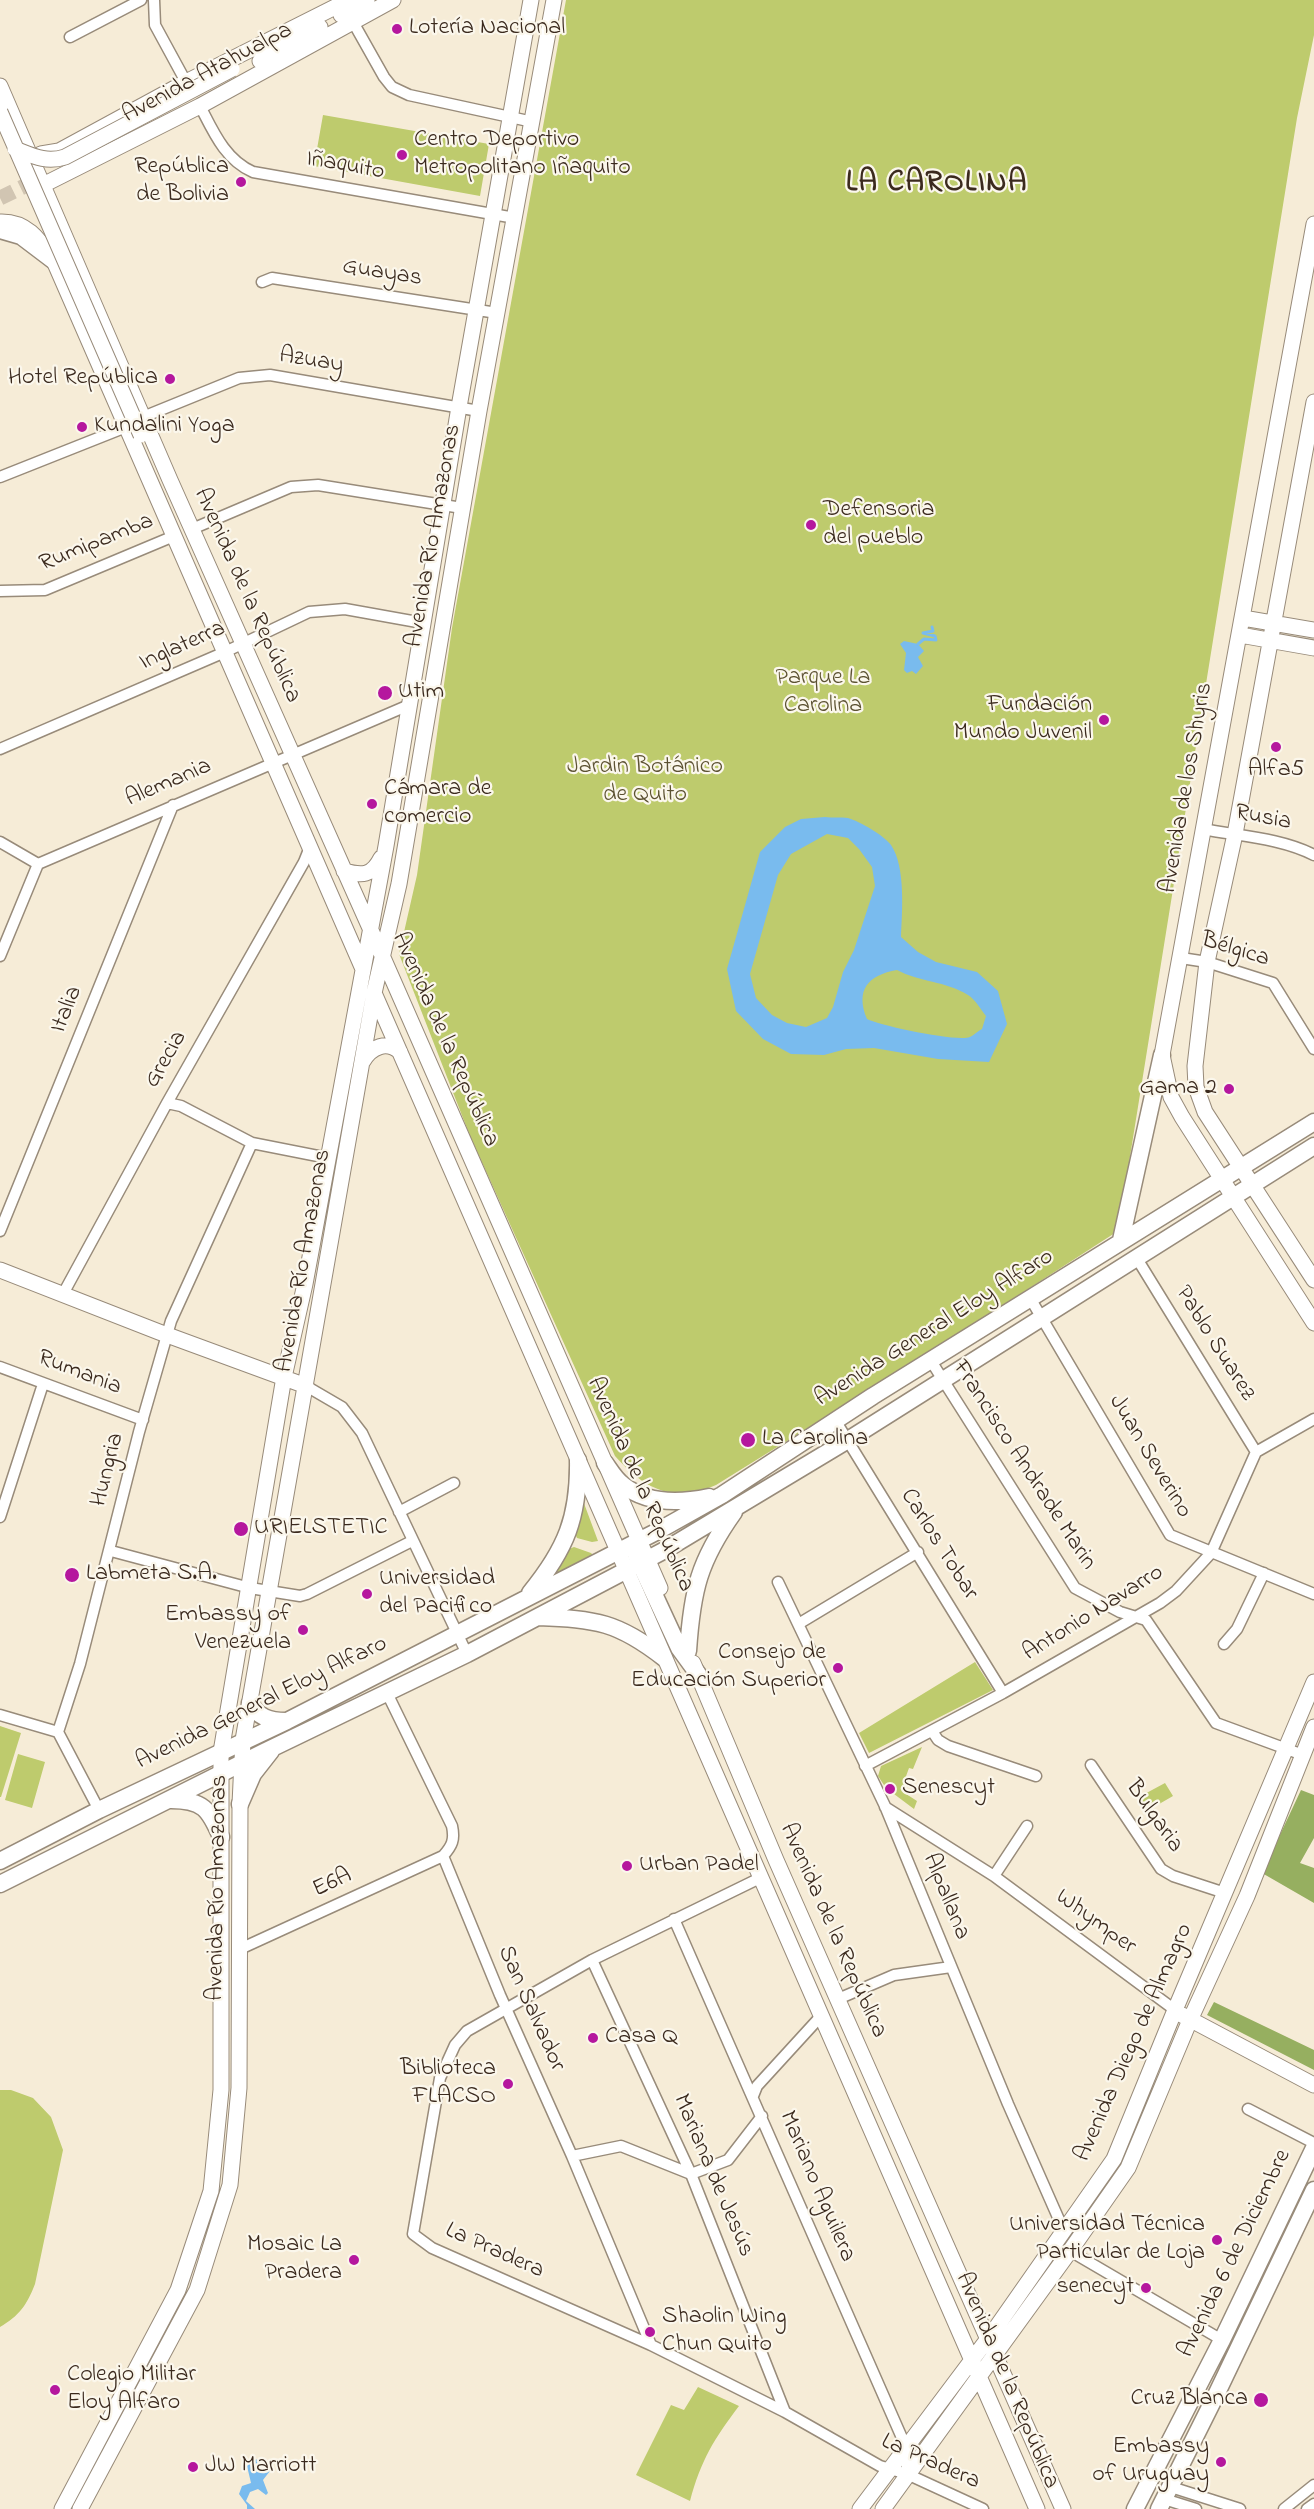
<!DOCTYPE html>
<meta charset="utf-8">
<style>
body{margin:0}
canvas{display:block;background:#f6ecd7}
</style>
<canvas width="1314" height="2509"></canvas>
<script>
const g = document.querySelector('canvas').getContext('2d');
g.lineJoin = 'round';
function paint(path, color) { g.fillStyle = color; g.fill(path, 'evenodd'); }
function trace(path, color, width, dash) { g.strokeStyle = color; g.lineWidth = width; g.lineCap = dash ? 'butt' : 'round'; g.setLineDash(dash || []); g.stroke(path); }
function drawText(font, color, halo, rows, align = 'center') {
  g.font = font + ' "Indie Flower",sans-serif'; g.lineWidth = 4.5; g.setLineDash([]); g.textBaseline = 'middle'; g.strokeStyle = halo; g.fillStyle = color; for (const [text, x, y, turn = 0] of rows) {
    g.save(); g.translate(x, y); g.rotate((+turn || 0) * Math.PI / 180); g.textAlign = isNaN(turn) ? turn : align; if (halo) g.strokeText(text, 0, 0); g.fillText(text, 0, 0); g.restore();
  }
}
paint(new Path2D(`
 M566,0h748v35l-17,83 -179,1113 -183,118 -219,136c-43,18 -71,5 -101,-29l-145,-320 -71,-182 18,-79 35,-247z
 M323,115l166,29 -9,52 -166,-30z
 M582,1498l16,43 -6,1 -15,-4 -2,-4z
 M574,1547l17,6 3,3 -47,23 22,-30z
 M975,1662l18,28 -124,63 -10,-20z
 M0,1726l21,7 -20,64h-1z
 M922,1747l-9,22 -4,-1 -4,11 3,1 -5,12 14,9 -3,8 -28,-21 -8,-12 3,-10z
 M18,1754l27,8 -13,46 -27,-8z
 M1165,1783l8,13 -26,15 -8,-14z
 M0,2090h11l22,8 18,19 12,33 -28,134c-8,21 -16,32 -35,43z
 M698,2387l41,19c-25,33 -38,54 -49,95l-54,-26 35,-70 13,5z`), '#becb6d');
paint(new Path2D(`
 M1301,1790l13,5v43l-14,25 14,5v35l-52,-30z
 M1214,2002l100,48v20l-107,-55z`), '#96af60');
paint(new Path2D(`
 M904,641l14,3 6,7 -6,6 5,9 -7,8 -4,-3 -5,2 -3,-3 2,-17 -6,-9z
 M825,817c7,1 16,0 23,1 11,3 37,18 43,27 15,22 11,68 10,92l17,15 18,10 41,10 21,19 9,33 -18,38 -51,-3 -64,-11 -28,1 -22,6 -33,-1 -28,-15 -27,-28 -9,-42 33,-117 25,-25 16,-8zM827,834l21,4 11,11 13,18 3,19 -21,64 -11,22 -10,35 -6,11 -21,9 -19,-4 -15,-8 -16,-17 -6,-24 28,-99 13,-21zM897,970c22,12 49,11 71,25 7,4 13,15 18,21l-4,13c-4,2 -8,6 -12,8 -13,5 -89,-11 -103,-18 -12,-29 1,-44 30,-49z
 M261,2459l5,3 4,9 -7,9 5,13 -2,2 -8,-6 -8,3 -4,9 9,8h-8v-4l-8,-11 3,-8 9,-3 -4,-17 6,-6z`), '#79bbee');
trace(new Path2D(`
 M918,644l6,-5 12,1 -1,-4 -12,-3 10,-2 -1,-4`), '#79bbee', 3);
trace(new Path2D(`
 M0,198l41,-20`), '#d1c5b2', 15, [15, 8]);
const street = new Path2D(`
 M154,0l1,25 31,57
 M353,22l31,55 8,10 17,8 124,27
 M70,37l71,-37
 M200,106c13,25 25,54 53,66l262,46
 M262,282l10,-4 225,35
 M143,417l96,-39 31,-3 209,36
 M0,477l126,-50
 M192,529l99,-42 27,-2 144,23
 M0,591l45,-1 129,-54
 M0,749l225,-97 84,-40 36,-3 78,14
 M1203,829c36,7 78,9 111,26
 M0,842l38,22
 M0,956l38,-92 371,-159
 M1181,958l26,4 66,21 41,66
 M167,1103l14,3 71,37 76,15
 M0,1231l173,-426
 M1136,1257l120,195
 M63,1294l104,-191 137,-241 6,-15
 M1030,1298l140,237 144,59
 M931,1361l144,227 45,24 26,8 70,103 87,32
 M0,1367l143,53
 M306,1386l36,21 20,26 105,221
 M835,1420l168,273
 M399,1512l55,-29
 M0,1517l43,-133
 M111,1551l139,37 50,8 7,-2 105,-53
 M778,1582l107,224 123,298 56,127
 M800,1623l118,-71
 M1224,1644l13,-15 27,-56
 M0,1715l58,17
 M932,1731l6,9 10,6 88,30
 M1091,1765l70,104 12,7 52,17
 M865,1766l138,-73 157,-90 16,-12 35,-38 45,-101 58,-33
 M885,1807l109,69 181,134
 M99,1810l-41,-78 22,-68 59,-232 32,-111 81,-178
 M443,1856l57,139 72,161 79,189
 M994,1876l33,-50
 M760,1878l-168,82 -125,71 -12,14 -15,33 -27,156 19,14 219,97 134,67 95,54 27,8 76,35
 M674,1919l232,528 1,27
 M240,1949l203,-93c9,-10 12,-16 9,-30l-65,-133
 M592,1960l99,214 94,238
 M838,1999l56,-24 57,-8
 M753,2096l4,-10 64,-70
 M1248,2109l66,34
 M572,2156l49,-10 70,28 37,-14 34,-44
 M1070,2251l152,89
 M1171,2487l69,22
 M1164,2499l32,10
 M1284,2509l30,-24
 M1307,2509l7,-5`);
const secondary = new Path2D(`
 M341,15l26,-15
 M260,61l60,-34
 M0,86l170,394 200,448 290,660
 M41,154l18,-3 127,-69 163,-82
 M43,185l157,-79 193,-106
 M0,222c28,-1 40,19 54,39l309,708
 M1314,224l-152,831 9,42 11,20 132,206
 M1314,402l-79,432 -28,128 -12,104 1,21 9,25 109,168
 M1243,618l71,12
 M1240,635l74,13
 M344,871c18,5 28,5 37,-13
 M374,993l663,1516
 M363,1061c8,-14 24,-21 37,-9
 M0,1270l159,62 147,54
 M693,1663l83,197 287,649
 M1182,2015l132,70
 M62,2509l116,-219 33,-99 10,-101v-338l63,-375 21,-93 81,-438 73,-439 72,-407
 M80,2509l117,-219 33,-105 9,-97 1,-284 3,-64 131,-747 25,-109 80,-473 75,-411
 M860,2509l133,-177 121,-173 61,-149 139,-328
 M883,2509l187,-258 58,-83 62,-148 57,-124 67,-169`);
const primary = new Path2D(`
 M0,230l21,6 33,25
 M1121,1240l41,-185
 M605,1463c5,7 10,16 18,22 24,19 58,18 86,12
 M636,1555l43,93 19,26
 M530,1593c36,-44 49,-76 48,-133
 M538,1617c58,2 80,5 126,41
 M688,1651c4,-61 11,-90 46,-139
 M250,1703c8,14 19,18 36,18
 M171,1800c32,0 38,9 50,37
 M240,1804l13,-30 18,-23
 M0,1861l99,-51 188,-89 369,-189 66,-37 151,-99 441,-274
 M0,1884l264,-132 203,-98 198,-104 183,-110 466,-294
 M1135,2509l87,-169 92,-192
 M1159,2509l58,-116 97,-203`);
trace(street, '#988b7a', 13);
trace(secondary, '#988b7a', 17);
trace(primary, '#988b7a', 19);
trace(street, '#fff', 10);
trace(secondary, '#fff', 15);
trace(primary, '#fff', 16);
const secondaryBridge = new Path2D(`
 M0,112l141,323
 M15,149c18,7 31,14 50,8l167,-88`);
trace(secondaryBridge, '#988b7a', 17, []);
trace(secondaryBridge, '#fff', 15);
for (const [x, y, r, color] of [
 [397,29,6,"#b5179e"],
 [402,155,6,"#b5179e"],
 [241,182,6,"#b5179e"],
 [170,379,6,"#b5179e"],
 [82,427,6,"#b5179e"],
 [811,525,6,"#b5179e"],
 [385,693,8,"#b5179e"],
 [1104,720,6,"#b5179e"],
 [1276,747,6,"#b5179e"],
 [372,804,6,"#b5179e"],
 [1229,1089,6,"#b5179e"],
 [748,1440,8,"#b5179e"],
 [241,1529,8,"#b5179e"],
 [72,1575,8,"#b5179e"],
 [367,1594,6,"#b5179e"],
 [303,1630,6,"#b5179e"],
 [838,1668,6,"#b5179e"],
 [890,1789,6,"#b5179e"],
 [627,1866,6,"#b5179e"],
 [593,2038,6,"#b5179e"],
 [508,2084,6,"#b5179e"],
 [1217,2240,6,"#b5179e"],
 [354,2260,6,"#b5179e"],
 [1146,2288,6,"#b5179e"],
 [650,2332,6,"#b5179e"],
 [55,2390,6,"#b5179e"],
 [1261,2400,8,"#b5179e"],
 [1221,2462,6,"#b5179e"],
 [193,2467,6,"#b5179e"]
]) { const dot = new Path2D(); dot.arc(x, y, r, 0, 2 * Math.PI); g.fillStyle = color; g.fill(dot); trace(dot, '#fbf7ec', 2); }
drawText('24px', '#3b2a1e', '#fbf7ec', [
 ["Lotería Nacional",409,29],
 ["Centro Deportivo",414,141],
 ["Metropolitano Iñaquito",414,169],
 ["República",229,168,"right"],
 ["de Bolivia",229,196,"right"],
 ["Hotel República",158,379,"right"],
 ["Kundalini Yoga",94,427],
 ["Defensoria",823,511],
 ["del pueblo",823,539],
 ["Utim",398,693],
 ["Fundación",1092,706,"right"],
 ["Mundo Juvenil",1092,734,"right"],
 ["Alfa5",1276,771,"center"],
 ["Cámara de",384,790],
 ["comercio",384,818],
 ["Gama 2",1217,1089,"right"],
 ["La Carolina",762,1440],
 ["URIELSTETIC",254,1529],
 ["Labmeta S.A.",86,1575],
 ["Universidad",379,1580],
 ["del Pacifico",379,1608],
 ["Embassy of",291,1616,"right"],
 ["Venezuela",291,1644,"right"],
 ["Consejo de",826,1654,"right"],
 ["Educación Superior",826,1682,"right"],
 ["Senescyt",902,1789],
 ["Urban Padel",639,1866],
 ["Casa Q",605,2038],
 ["Biblioteca",496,2070,"right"],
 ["FLACSO",496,2098,"right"],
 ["Universidad Técnica",1205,2226,"right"],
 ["Particular de Loja",1205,2254,"right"],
 ["Mosaic La",342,2246,"right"],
 ["Pradera",342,2274,"right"],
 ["senecyt",1134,2288,"right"],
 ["Shaolin Wing",662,2318],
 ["Chun Quito",662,2346],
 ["Colegio Militar",67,2376],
 ["Eloy Alfaro",67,2404],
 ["Cruz Blanca",1248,2400,"right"],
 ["Embassy",1209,2448,"right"],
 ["of Uruguay",1209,2476,"right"],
 ["JW Marriott",205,2467]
], 'left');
drawText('24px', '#3b2a1e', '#fbf7ec', [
 ["Avenida Atahualpa",208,74,-28],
 ["Iñaquito",345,167,10],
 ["Guayas",382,274,9],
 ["Azuay",311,362,9],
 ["Avenida Río Amazonas",435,536,-80],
 ["Rumipamba",97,544,-22],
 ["Avenida de la República",246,596,66],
 ["Inglaterra",183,647,-24],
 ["Alemania",169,784,-23],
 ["Avenida de los Shyris",1188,788,-80],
 ["Rusia",1263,819,11],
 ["Bélgica",1235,951,17],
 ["Italia",68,1010,-68],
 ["Avenida de la República",444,1040,66],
 ["Grecia",167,1060,-60],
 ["Avenida Río Amazonas",305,1261,-80],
 ["Avenida General Eloy Alfaro",935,1329,-32],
 ["Pablo Suarez",1214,1344,58],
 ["Rumania",79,1374,21],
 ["Juan Severino",1149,1457,59],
 ["Francisco Andrade Marin",1023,1466,57],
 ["Hungria",109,1470,-76],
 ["Avenida de la República",639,1485,66],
 ["Carlos Tobar",938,1545,58],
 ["Antonio Navarro",1094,1614,-32],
 ["Avenida General Eloy Alfaro",262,1704,-26],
 ["Bulgaria",1153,1817,55],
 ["E6A",333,1884,-25],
 ["Avenida Río Amazonas",219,1888,-89],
 ["Alpallana",945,1897,68],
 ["Whymper",1095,1923,36],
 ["Avenida de la República",832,1931,66],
 ["San Salvador",530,2009,66],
 ["Avenida Diego de Almagro",1135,2043,-66],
 ["Mariana de Jesús",712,2176,67],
 ["Mariano Aguilera",816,2187,67],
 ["La Pradera",494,2252,24],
 ["Avenida 6 de Diciembre",1236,2254,-64],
 ["Avenida de la República",1006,2381,67],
 ["La Pradera",930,2463,24]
]);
drawText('24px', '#5c5232', '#fbf7ec', [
 ["Parque La",823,679],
 ["Carolina",823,707],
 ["Jardin Botánico",645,768],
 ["de Quito",645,796]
]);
g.letterSpacing = '1.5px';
drawText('bold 30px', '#3b2a1e', '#fbf7ec', [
 ["LA CAROLINA",937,185]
]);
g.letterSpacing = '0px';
</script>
